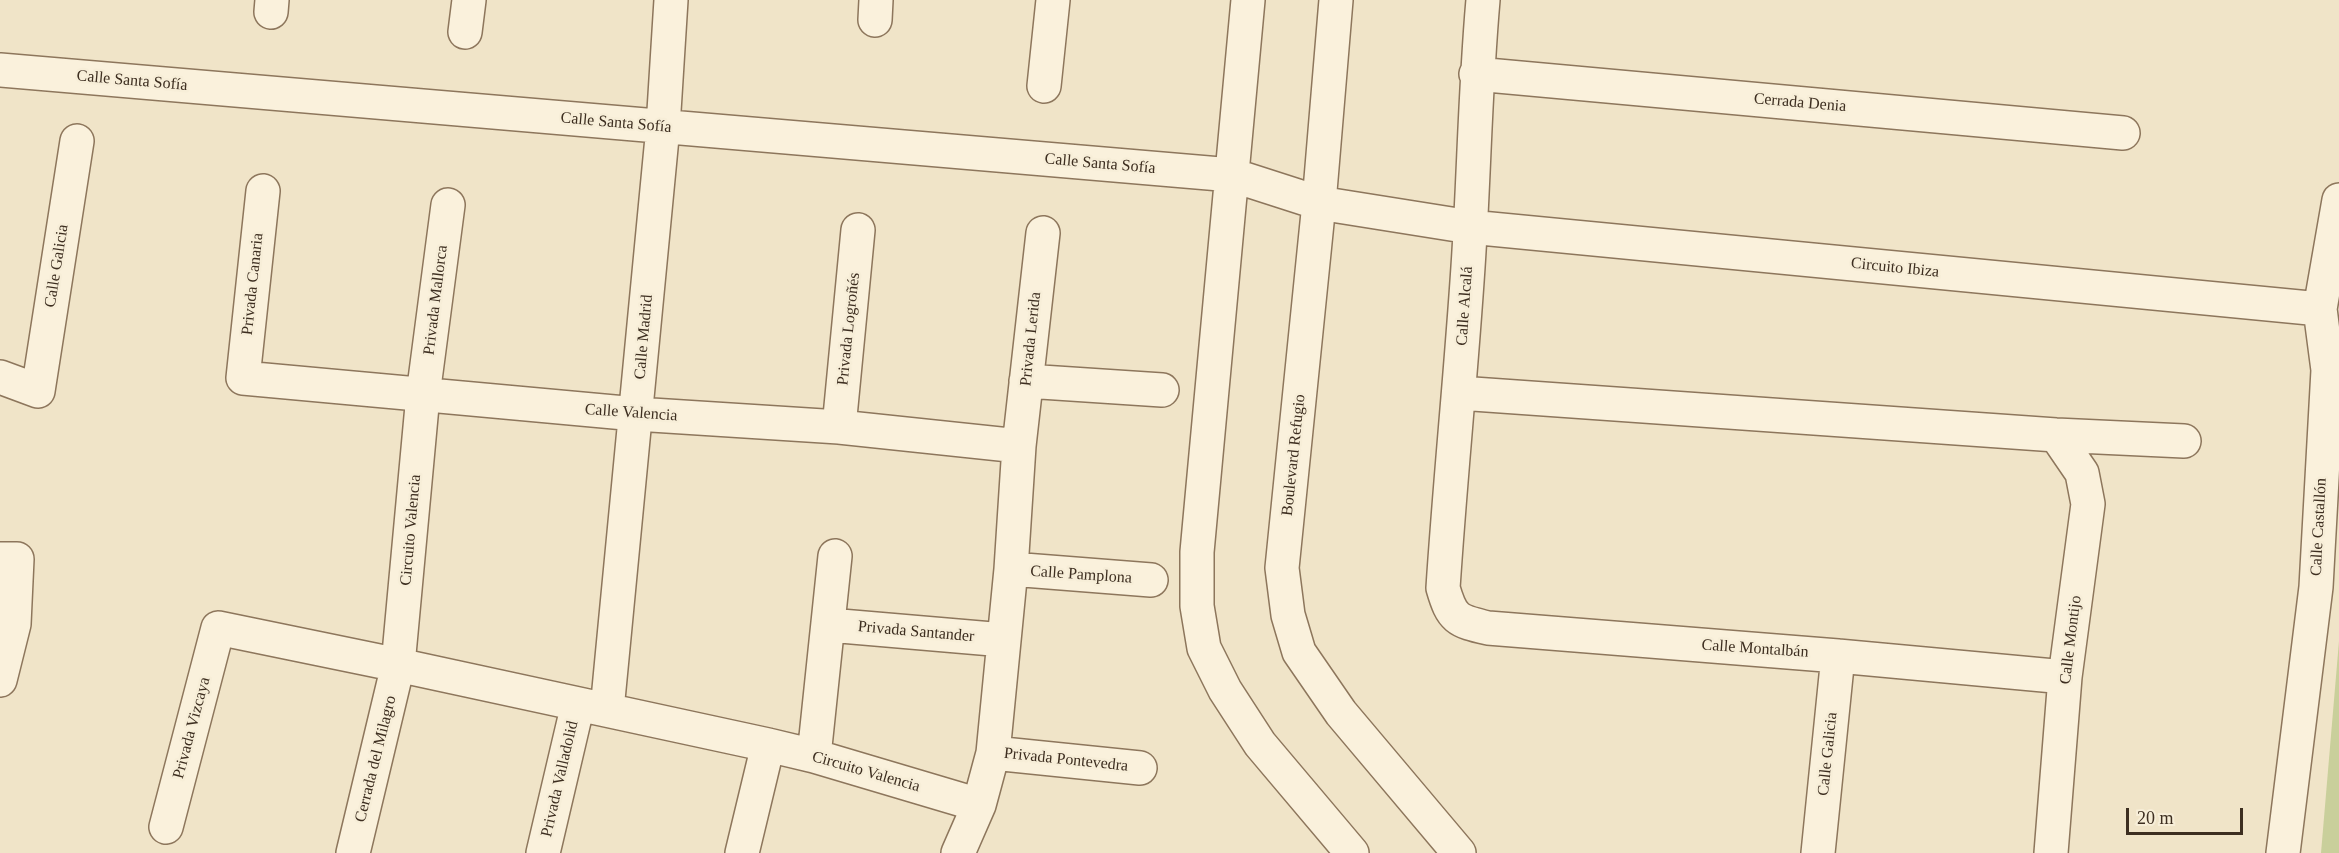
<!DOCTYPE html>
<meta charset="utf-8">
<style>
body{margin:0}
#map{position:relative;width:2339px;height:853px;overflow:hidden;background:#f0e4c8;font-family:"Times New Roman",serif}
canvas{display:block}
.scale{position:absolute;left:2126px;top:808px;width:117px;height:27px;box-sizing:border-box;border:3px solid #3d2e20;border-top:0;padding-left:8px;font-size:18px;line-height:21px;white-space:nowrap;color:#3d2e20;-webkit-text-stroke:4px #f7eed8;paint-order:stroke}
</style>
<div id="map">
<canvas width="2339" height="853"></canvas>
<div class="scale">20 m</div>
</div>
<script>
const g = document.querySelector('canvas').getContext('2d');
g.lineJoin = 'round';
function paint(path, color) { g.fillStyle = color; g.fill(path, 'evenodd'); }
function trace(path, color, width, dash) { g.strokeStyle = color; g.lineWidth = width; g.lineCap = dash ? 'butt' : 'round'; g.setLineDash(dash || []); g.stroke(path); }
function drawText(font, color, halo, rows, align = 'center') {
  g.font = font + ' "Times New Roman",serif'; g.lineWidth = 5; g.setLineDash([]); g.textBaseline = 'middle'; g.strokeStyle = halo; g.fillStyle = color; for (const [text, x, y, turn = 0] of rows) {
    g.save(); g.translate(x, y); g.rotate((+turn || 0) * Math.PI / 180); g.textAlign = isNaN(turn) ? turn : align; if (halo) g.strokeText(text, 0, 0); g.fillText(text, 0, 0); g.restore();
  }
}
paint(new Path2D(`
 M2339,641v212h-18z`), '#c9cf9b');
const minor = new Path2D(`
 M1248,0l-51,552v54l7,42 21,42 35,54 92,109
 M1336,0l-17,203 -37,365 6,47 11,37 42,61 118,140
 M1483,0c-8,89 -9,178 -15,267 -7,107 -18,214 -25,321 9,31 14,33 45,40l350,28 227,21
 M271,12l1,-12
 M875,20l1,-20
 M465,32l4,-32
 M0,70l1232,105 87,28 151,24 850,82
 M1476,74l647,59
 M1044,86l9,-86
 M263,191l-20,187 393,36 203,13 180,19
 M0,377l38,14 39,-250
 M1026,381l136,9
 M1459,393l597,42 128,6
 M839,427l19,-197
 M0,559h17l-3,65 -14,56
 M1011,569l140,11
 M829,625l175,15
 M607,710l56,-583 8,-127
 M993,753l147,15
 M814,756l21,-200
 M166,827l52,-199 180,37 370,80 46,11 165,49
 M353,853l45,-188 25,-270 25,-190
 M543,853l35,-149
 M742,853l26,-108
 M958,853l21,-48 14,-52 18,-184 8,-123 24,-213
 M1818,853l20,-197
 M2051,853l14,-176 23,-173 -6,-31 -26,-38
 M2283,853l33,-266 12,-217 -8,-61 19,-109`);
trace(minor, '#8d765c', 36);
trace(minor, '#faf1dc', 33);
drawText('16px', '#3d2e20', '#f7eed8', [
 ["Calle Santa Sofía",132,81,5],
 ["Cerrada Denia",1800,103,5],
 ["Calle Santa Sofía",616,123,5],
 ["Calle Santa Sofía",1100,164,5],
 ["Calle Galicia",57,266,-81],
 ["Circuito Ibiza",1895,268,6],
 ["Privada Canaria",253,284,-84],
 ["Privada Mallorca",436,300,-83],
 ["Calle Alcalá",1465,306,-86],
 ["Privada Logroñés",849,329,-84],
 ["Calle Madrid",644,337,-85],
 ["Privada Lerida",1031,339,-84],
 ["Calle Valencia",631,413,4],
 ["Boulevard Refugio",1294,455,-84],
 ["Calle Castallón",2319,527,-87],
 ["Circuito Valencia",411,530,-85],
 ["Calle Pamplona",1081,575,4],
 ["Privada Santander",916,632,5],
 ["Calle Montijo",2071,640,-83],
 ["Calle Montalbán",1755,649,4],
 ["Privada Vizcaya",192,728,-75],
 ["Calle Galicia",1828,754,-84],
 ["Cerrada del Milagro",376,759,-76],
 ["Privada Pontevedra",1066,760,6],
 ["Circuito Valencia",866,772,16],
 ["Privada Valladolid",560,779,-77]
]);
</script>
